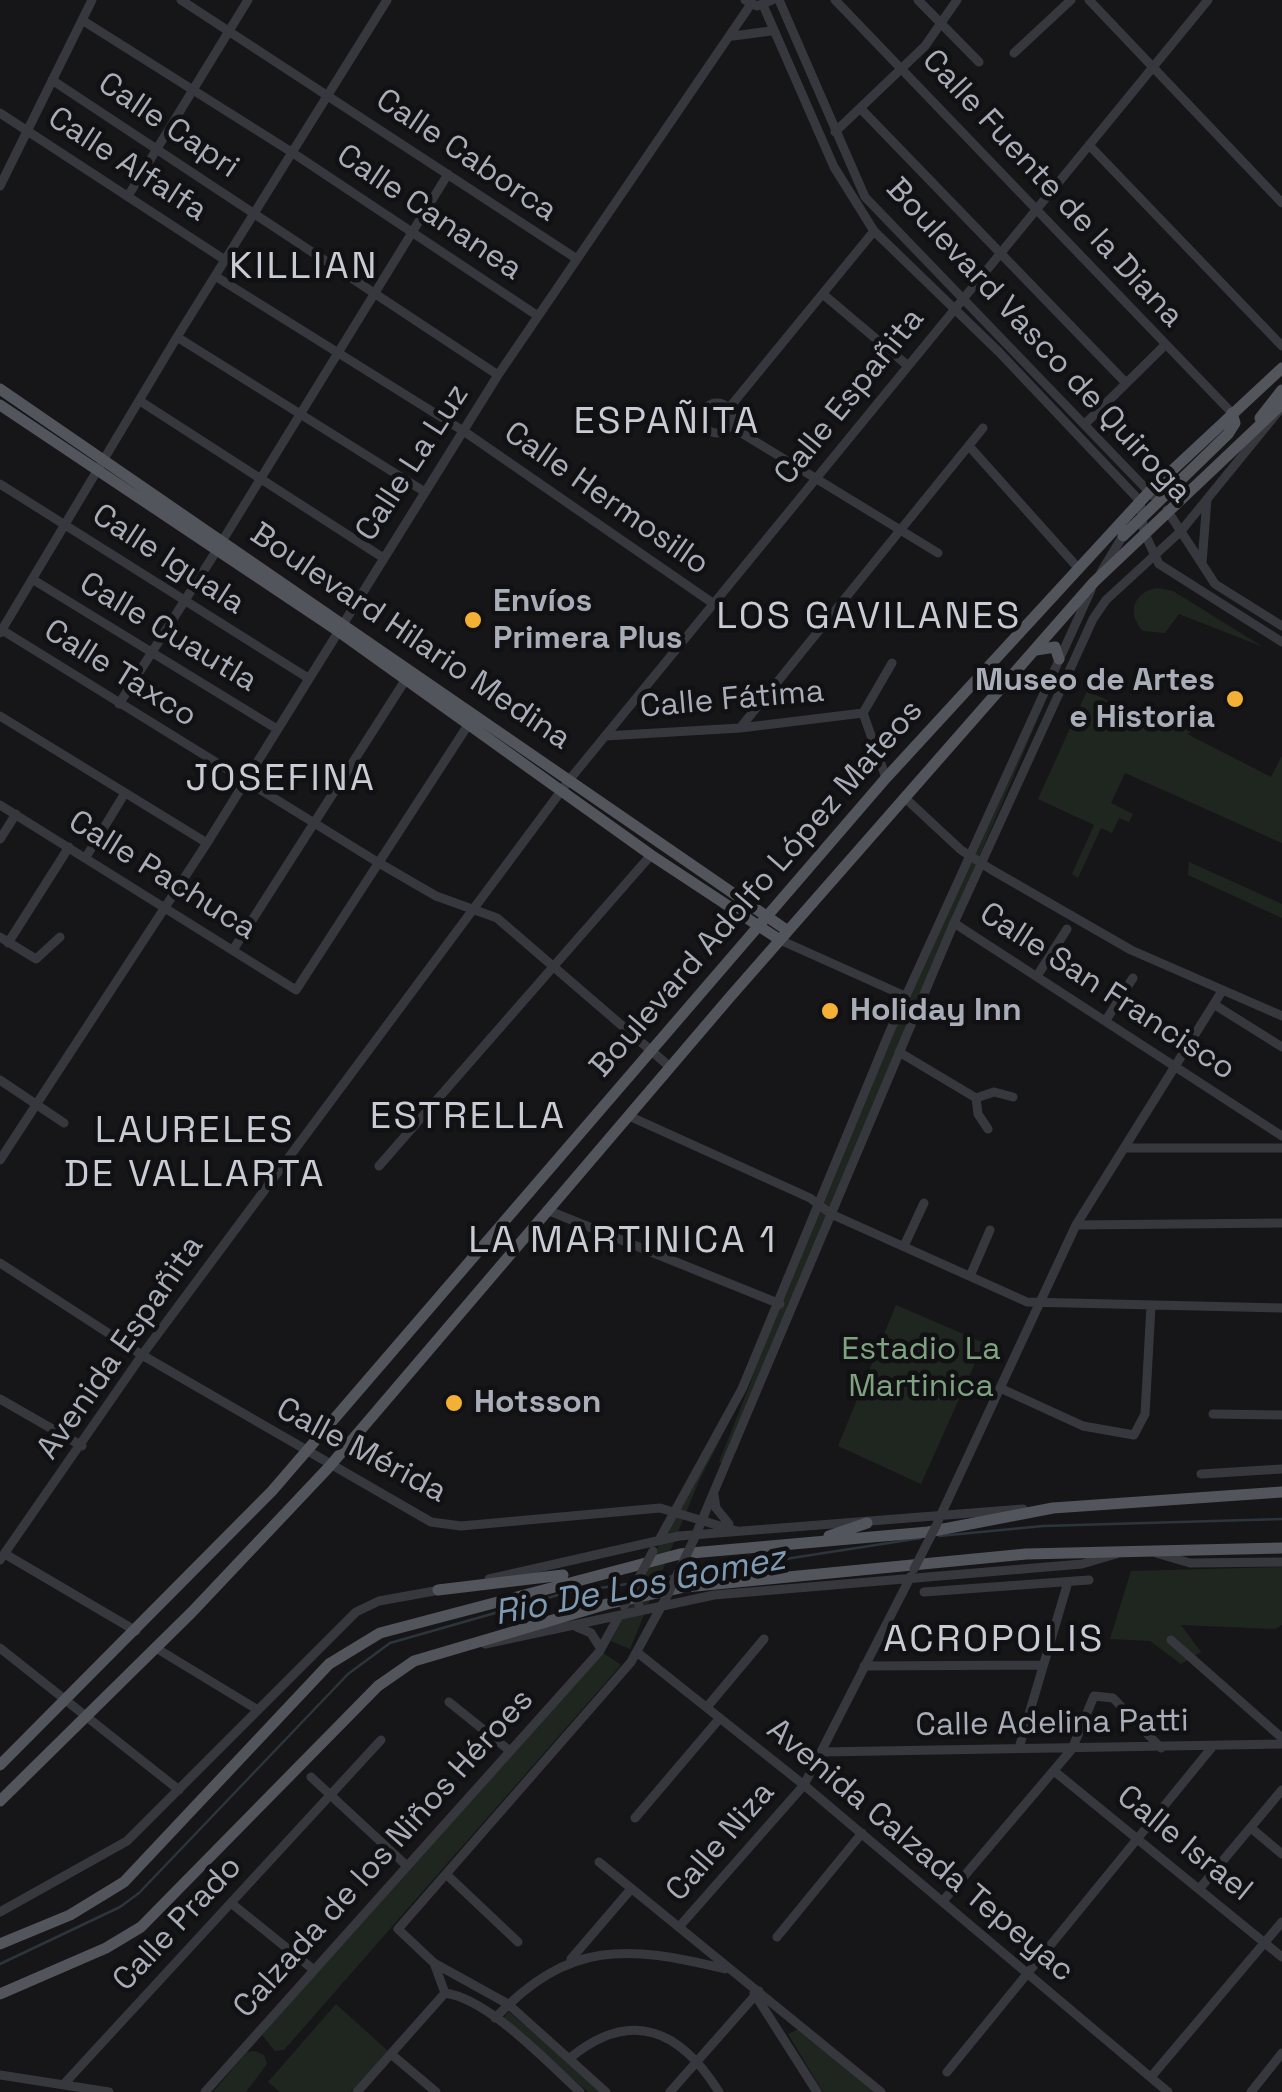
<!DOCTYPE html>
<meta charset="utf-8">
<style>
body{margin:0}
canvas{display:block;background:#161618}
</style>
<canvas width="1282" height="2092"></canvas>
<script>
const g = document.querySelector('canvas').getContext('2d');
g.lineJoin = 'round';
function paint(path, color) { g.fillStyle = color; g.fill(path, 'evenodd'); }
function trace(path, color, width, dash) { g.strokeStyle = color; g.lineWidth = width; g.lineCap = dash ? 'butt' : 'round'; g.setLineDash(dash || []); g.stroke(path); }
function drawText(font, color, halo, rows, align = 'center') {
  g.font = font + ' "Space Grotesk",sans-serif'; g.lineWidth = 9; g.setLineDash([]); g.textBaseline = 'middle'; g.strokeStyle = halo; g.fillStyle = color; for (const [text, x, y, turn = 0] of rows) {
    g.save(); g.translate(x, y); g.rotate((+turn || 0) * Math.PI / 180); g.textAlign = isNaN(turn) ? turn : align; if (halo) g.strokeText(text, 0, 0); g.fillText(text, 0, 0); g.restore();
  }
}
paint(new Path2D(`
 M1158,588l15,3 90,56 -84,-33 -14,19 -22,-2c-17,-18 -9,-40 15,-43z
 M1053,683l-331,780 -3,-1 35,-88 -55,107 -69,168 -19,-8 121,-241 133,-308z
 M1087,691l57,26 11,-6 19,19 14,-7 10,6 -11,5 84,43 11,-21v87l-157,-70 -14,30 22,11 -4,8 -10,-4 -7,15 -11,-5 -23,50 -6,-4 22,-49 -56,-26z
 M1189,862l93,42v14l-94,-43z
 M896,1305l88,38 -63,141 -83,-38z
 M1282,1567v58l-7,4 -94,-4 20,27 -20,12 -31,-23 -40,-2 21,-68z
 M602,1652l19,13 -337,385 -9,1 -13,-16z
 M336,2004l52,47 -37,41h-71l-12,-10z
 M509,2012l94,80h-15l-86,-73z
 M798,2029l86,63h-61l-35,-58z
 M255,2051l9,4 3,9 -21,28h-33l34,-40z`), '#1e261f');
trace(new Path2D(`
 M939,1536l104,-10 239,-7
 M682,1575l239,-37
 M642,1581l32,-5
 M0,1964l120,-57 19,-14 209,-219 42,-31 175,-50 69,-10`), '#2c353c', 2.5);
trace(new Path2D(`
 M181,0l396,259
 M745,0l12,6 15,-6
 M779,0l86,197 288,299
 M835,0l397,413
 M918,0l61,62
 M1089,0l193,203
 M763,5l71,162 40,64 125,121 141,149 4,31 15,32 123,78
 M82,20l211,133 245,163
 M733,36l38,-5
 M1014,53l57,-53
 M52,80l446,295
 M861,109l265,274
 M0,113l225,147
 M835,132l90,-86 32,-46
 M1089,145l193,201
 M0,186l92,-186
 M128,196l120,-196
 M215,276l250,156 249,172
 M824,295l83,70
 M177,337l248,155
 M140,401l242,156
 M702 418a15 15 0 1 1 30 0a15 15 0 1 1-30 0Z
 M729,408l145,-177
 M1085,424l80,-79
 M730,426l208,127
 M969,446l110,123
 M0,484l308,194
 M1167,510l48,74 67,42
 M221,543l227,-369
 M1202,563l5,-64
 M1101,572l23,-38
 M32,579l245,150
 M2,630l377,233 57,33 61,22 173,149
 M0,633l177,-296 210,-337
 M119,704l96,-151
 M863,713l23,65
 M863,713l29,-50
 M0,716l207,127
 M740,728l243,-300
 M605,736l135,-8 123,-15
 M904,797l57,53 31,20 139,80 151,66
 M0,805l296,185 174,-268
 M0,839l16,-25
 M86,857l39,-64
 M954,923l328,213
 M0,937l36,22 24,-22
 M780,940l125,56
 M8,943l61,-96
 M233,950l173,-271
 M1037,976l30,-47
 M1215,1005l67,42
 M1106,1020l27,-42
 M899,1052l77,46
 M0,1080l64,43
 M976,1098l18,-6 19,5
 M976,1098l2,16 10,15
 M629,1116l181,82 21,16 196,88 255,6
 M1124,1148h158
 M0,1160l207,-317 291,-468 253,-371
 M379,1166l272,-311
 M547,1210l233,94
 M1076,1225l206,-2
 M904,1246l20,-43
 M0,1263l142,92 289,167 30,4 199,-18 77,23
 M971,1274l19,-44
 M1000,1388l83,38 51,9 11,-21 6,-108
 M0,1399l82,47
 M1213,1414l69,1
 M1201,1474l81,-5
 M714,1495l2,13 13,16
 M938,1521l138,-296 146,-234
 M694,1539l260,-616 139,-304 13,-19 75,-69 97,-119
 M659,1540l83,-151 148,-358 201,-441
 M1156,1553l34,10 92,-1
 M5,1554l131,77
 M0,1560l142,-205 428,-576 638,-779
 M489,1579l190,-43 344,-27
 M924,1592l165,-12
 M577,1627l14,6 10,16
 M1171,1640l111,98
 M485,1644l229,-49 368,-31 34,-10
 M0,1648l179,142
 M156,1648l102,62
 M638,1653l166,132 364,307
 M864,1666l179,-1
 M449,1702l61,49
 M707,1707l57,-68
 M1019,1748l49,-166
 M822,1752l460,-8
 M1054,1771l228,186
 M311,1777l96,89
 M635,1818l85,-100
 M1251,1828l31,26
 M599,1862l282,230
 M446,1874l72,68
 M1200,1888l82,-98
 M943,1901l129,-152 22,-53 19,2 48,50
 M231,1903l83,67
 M0,1912l127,-71 229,-229 23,-11 61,-11
 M679,1927l125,-142 107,-209
 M777,1937l85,-104
 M571,1959l60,-70
 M434,1963l11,30
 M445,1993c44,6 102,69 135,99
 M754,1993l63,99
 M495,2018c74,-78 132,-73 230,-49
 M391,2054l45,38
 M570,2058c62,-51 111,-27 149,34
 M947,2072l266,-326
 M0,2075l109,17
 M1151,2077l131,-155
 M63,2085l318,-345
 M205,2092l394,-440 20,-36
 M357,2092l88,-99
 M606,2092l-98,-88 -74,-41 -36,-34 233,-267 37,-68
 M670,2092l89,-101
 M1251,2092l31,-39`), '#37383d', 9);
trace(new Path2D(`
 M0,389l788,542
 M0,405l338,226 313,224 129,85
 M1260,418l22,-28
 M1123,536l105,-102 7,-11 -3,-10
 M1036,650l19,-3 4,12
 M829,1536l38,-13
 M438,1590l125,-15
 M0,1765l272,-274 614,-713 263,-286 133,-124
 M0,1801l192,-189 137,-145 401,-470 364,-415 188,-178
 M0,1944l70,-29 54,-33 205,-218 51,-31 300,-79 248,-22 125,-24 229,-16
 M0,1994l106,-46 35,-21 237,-241 36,-25 193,-57 78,-17 341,-33 256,-6`), '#53555c', 11);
trace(new Path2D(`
 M914,1569l23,-45
 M633,1590l6,15
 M668,1594l26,-55
 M624,1606l29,-55`), '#37383d', 9);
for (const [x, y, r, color] of [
 [473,620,10,"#f2b134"],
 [1235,699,10,"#f2b134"],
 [830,1011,10,"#f2b134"],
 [454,1403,10,"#f2b134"]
]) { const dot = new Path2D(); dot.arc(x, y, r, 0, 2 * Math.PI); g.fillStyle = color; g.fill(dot); trace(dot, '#111113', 4); }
drawText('32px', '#a8adb8', '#111113', [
 ["Calle Capri",168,126,34],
 ["Calle Caborca",466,156,34],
 ["Calle Alfalfa",127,165,33],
 ["Calle Fuente de la Diana",1052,189,47],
 ["Calle Cananea",429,213,34],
 ["Boulevard Vasco de Quiroga",1038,341,47],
 ["Calle Españita",850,397,-51],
 ["Calle La Luz",413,463,-57],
 ["Calle Hermosillo",606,499,35],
 ["Calle Iguala",168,560,33],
 ["Calle Cuautla",168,633,31],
 ["Boulevard Hilario Medina",410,637,34],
 ["Calle Taxco",120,674,32],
 ["Calle Fátima",732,700,-5],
 ["Calle Pachuca",162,876,32],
 ["Boulevard Adolfo López Mateos",757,889,-49],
 ["Calle San Francisco",1107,992,33],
 ["Avenida Españita",121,1348,-55],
 ["Calle Mérida",361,1451,28],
 ["Calle Adelina Patti",1052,1724,-1],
 ["Calle Niza",721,1842,-49],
 ["Calle Israel",1184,1844,39],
 ["Avenida Calzada Tepeyac",920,1851,40],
 ["Calzada de los Niños Héroes",384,1854,-48],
 ["Calle Prado",178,1924,-47]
]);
drawText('bold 32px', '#a8adb8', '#111113', [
 ["Envíos",493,602],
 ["Primera Plus",493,639],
 ["Museo de Artes",1215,681,"right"],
 ["e Historia",1215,718,"right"],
 ["Holiday Inn",850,1011],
 ["Hotsson",474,1403]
], 'left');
drawText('32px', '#7fa381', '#111113', [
 ["Estadio La",921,1350],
 ["Martinica",921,1387]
]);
drawText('italic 35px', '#7f9bb3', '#111113', [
 ["Rio De Los Gomez",640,1587,-11]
]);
g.letterSpacing = '2.5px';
drawText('38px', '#c9ccd4', '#111113', [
 ["KILLIAN",304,268],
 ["ESPAÑITA",667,423],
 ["LOS GAVILANES",869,618],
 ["JOSEFINA",281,780],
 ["ESTRELLA",468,1118],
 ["LAURELES",195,1132],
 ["DE VALLARTA",195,1176],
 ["LA MARTINICA 1",623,1242],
 ["ACROPOLIS",994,1641]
]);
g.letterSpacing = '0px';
</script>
